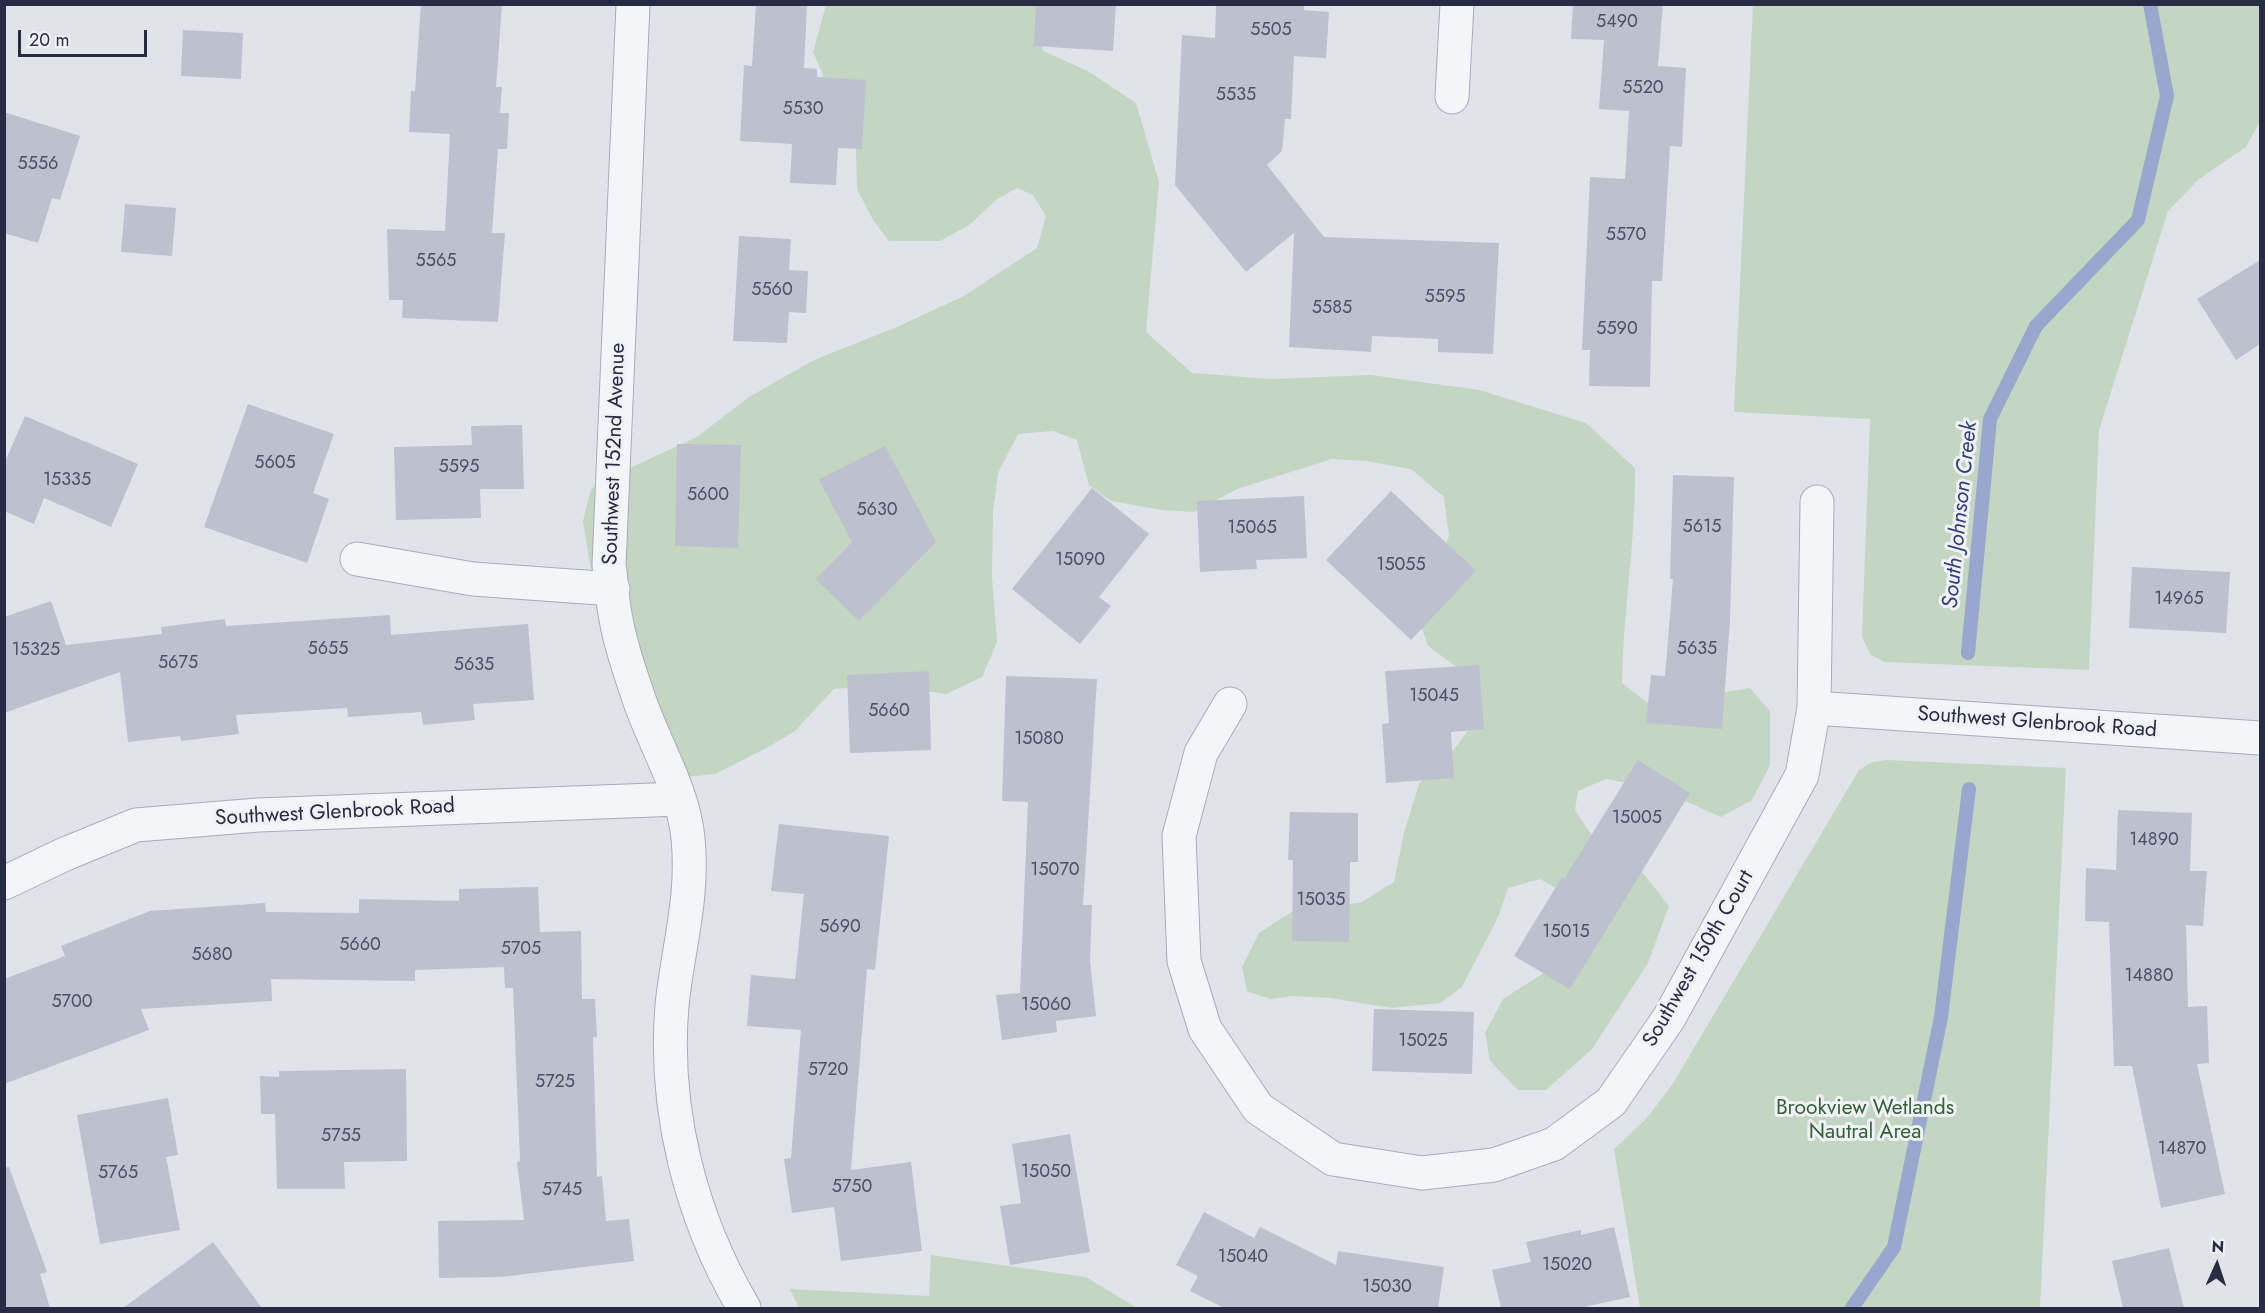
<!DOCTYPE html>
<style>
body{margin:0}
#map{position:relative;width:2265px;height:1313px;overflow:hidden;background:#e1e3eb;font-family:Jost,sans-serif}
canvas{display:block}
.frame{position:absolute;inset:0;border:6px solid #272b44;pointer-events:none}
.north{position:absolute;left:2187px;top:1235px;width:60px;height:60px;-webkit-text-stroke:4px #f1f2f8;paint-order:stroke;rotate:3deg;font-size:16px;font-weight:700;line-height:24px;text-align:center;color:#272b44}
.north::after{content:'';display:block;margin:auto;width:21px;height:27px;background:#272b44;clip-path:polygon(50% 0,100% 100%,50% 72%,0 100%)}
.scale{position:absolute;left:18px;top:30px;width:129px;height:27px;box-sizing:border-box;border:3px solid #272b44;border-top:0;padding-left:8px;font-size:18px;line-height:21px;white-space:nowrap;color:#272b44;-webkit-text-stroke:4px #f1f2f8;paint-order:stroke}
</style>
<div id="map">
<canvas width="2265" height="1313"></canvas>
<div class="frame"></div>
<div class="north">N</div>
<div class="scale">20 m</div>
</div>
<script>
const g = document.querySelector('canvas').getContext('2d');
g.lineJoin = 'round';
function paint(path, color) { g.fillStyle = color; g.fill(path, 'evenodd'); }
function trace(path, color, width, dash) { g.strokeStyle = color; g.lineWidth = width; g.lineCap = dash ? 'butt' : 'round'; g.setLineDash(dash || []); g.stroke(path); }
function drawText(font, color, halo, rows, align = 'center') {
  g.font = font + ' Jost,sans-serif'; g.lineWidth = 6; g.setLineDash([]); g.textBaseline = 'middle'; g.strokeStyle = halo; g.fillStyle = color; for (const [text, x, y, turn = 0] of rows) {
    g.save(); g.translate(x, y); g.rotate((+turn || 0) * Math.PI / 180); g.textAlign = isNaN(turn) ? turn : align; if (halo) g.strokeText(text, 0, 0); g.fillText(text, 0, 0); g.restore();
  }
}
paint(new Path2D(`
 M826,5h223l-11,22 5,24 45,20 48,32 23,79 -13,150 46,41 80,6 99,-4 108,15 107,33 49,45c1,72 -12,143 -13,215l32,25 49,-12 47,-8 20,23v54l-18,35 -31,17 -63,-28 -52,-10 -28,12 -3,19 16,24 41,25 37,47 -21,57 -56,86 -46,41h-28l-28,-29 -5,-28 18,-34 47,-30 27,-69 -37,-21 -32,9 -10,29 -36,70 -22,16 -48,5 -61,-10 -38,-2 -23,3 -23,-8 -5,-24 17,-34 37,-24 64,-6 34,-21 10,-49 15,-49 35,-35 23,-30 -4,-40 -45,-33 -10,-30 31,-80 -5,-39 -33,-28 -45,-8 -34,-2 -95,30 -43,23 -31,-2 -52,-9 -22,-16 -12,-45 -24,-9 -35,3 -20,39 -5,39 -1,65 5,65 -15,35 -36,17 -58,-9 -54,4 -39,42 -23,14 -57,29 -30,3 -90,-182 -12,-74 8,-32 17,-11 89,-41 52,-40 65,-37 83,-33 67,-31 73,-48 9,-32 -13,-21 -16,-7 -21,12 -27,25 -29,16h-51l-16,-21 -16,-31 -2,-72 -29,-35 -13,-30z
 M1753,5h507v116l-14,26 -47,32 -31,32 -69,219 -10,240 -205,-8 -14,-8 -8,-17 8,-218 -136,-7z
 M1887,760l179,8 -26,540h-400l-26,-159 32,-30 26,-34 187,-315 13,-8z
 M931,1255l155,22 51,31h-338l-9,-19 139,7z`), '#c2d6c1');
trace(new Path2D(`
 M1968,653l22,-234 46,-93 102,-106 29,-124 -17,-92
 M1852,1308l42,-61 47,-230 28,-228`), '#99a6ce', 14);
paint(new Path2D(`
 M421,4h81l-6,83h6l-2,26h9l-2,36h-9l-6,84h13l-7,89 -96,-4 1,-18h-14l-2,-71 58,2 5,-97 -41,-2 2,-41h4z
 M756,4h51l-3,64 13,1v8l49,3 -4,69 -24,-1 -2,37 -46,-2 2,-39 -52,-3 4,-76 8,1z
 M1036,4h80l-3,47 -79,-5z
 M1216,4h88v6l25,2 -3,46 -32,-2 -3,63h-6l-3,32 -15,14 57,72 175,6 -6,111 -55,-2v-13l-66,-3 -1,16 -82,-5 5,-114 -48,39 -71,-87 7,-150 33,3z
 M1573,4h90l-5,62 28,2 -4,79 -12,-1 -8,135h-10l-2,106 -61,-1 1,-36h-8l8,-173 35,2 4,-68 -30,-2 5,-69 -33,-1z
 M183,30l60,3 -2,46 -60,-3z
 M4,112l76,24 -20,64 -8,-2 -14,45 -34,-10z
 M125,204l51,4 -4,48 -51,-4z
 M739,236l52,3 -2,31 19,1 -2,42 -17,-1 -2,31 -54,-2z
 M2260,260v84l-24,16 -39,-61z
 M248,404l86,30 -21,59 16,6 -22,64 -103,-36z
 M25,416l113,48 -27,63 -67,-29 -10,26 -30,-13v-47z
 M522,425l2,64h-44l1,29 -85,2 -2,-73 78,-2 -1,-19z
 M677,444l64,1 -3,103 -63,-2z
 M885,446l51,96 -77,79 -43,-42 36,-37 -33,-62z
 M1673,475l61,2 -4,143 -8,109 -76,-6 5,-48 14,1 8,-97h-3z
 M1092,488l57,46 -50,63 12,9 -31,38 -68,-55z
 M1391,491l85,80 -65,69 -85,-80z
 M1304,496l3,62 -51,2 1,9 -57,3 -3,-71z
 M2132,567l98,5 -4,61 -97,-5z
 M51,601l15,44 96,-11 -1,-7 64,-8 1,7 164,-11 1,20 137,-11 6,76 -61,4 2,16 -52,5 -2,-13 -73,5 -1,-9 -111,7 3,19 -58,7 -1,-5 -52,6 -8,-70 -116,41v-96z
 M1479,665l5,64 -33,3 3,46 -68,5 -4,-59 7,-1 -4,-52z
 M929,671l2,79 -81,3 -3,-78z
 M1006,676l91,3 -14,226h9l-2,56 6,55 -40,5 1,11 -55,8 -6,-45 24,-2 8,-191 -26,-1z
 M1638,760l52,33 -120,196 -56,-33 48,-79 2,2z
 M2118,810l74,3 -2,58h17l-4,55 -17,-1 2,82 19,-1 2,57 -12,1 28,130 -64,14 -29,-142h-18l-5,-144 -24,-1 1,-53 30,2z
 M1290,812l68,1v49h-8l-1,80 -57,-1 1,-81h-5z
 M779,824l110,12 -14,134 -8,-1 -16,201 60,-8 11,89 -81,10 -7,-54 -42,6 -8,-54 7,-1 10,-128 -54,-4 4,-51 44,4 9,-85 -33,-3z
 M538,887l2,45 41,-1 1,68h13l2,38h-4l4,140 5,-1 4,45 23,-2 5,42 -133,16 -62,1 -1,-57 86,-1 -7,-58 3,-1 -7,-173h-8l-1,-21 -89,3v11l-144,-2 1,22 -131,8 8,21 -145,54v-105l61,-23 -4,-10 89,-35 115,-8 1,9 93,1v-14l100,2v-12z
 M1374,1009l100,3 -2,62 -100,-3z
 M406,1069l1,92 -63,1 1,27h-68l-2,-75h-14l-1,-38 19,1v-6z
 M168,1098l10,57 -12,2 14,73 -80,14 -23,-129z
 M1070,1134l20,118 -80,13 -10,-59 21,-3 -9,-59z
 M9,1167l38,105 -7,2 10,34h-46v-140z
 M1204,1212l50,26 6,-11 76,38 2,-14 106,16 -6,41h-214l-34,-17 8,-15 -22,-11z
 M1614,1227l16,70 -51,11h-78l-9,-38 39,-8 -5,-20 55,-12v5z
 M213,1242l49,66h-139l63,-46z
 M2169,1248l15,60h-61l-11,-47z`), '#bdc0ce');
const minor = new Path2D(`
 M633,4l-24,561c3,18 3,37 7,54 4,25 13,50 21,74 15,48 46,94 51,145 6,60 -10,109 -16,167 -9,105 19,213 72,303
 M1452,97l5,-93
 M357,559l116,20 140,10
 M1230,704l-29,49 -22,83 5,125 21,68 53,79 75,51 89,14 72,-8 60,-21 57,-42 58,-84 133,-243 12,-67 3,-206
 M1814,708l446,30
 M4,883l61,-29 71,-29 122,-10 421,-16`);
trace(minor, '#a9acb9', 35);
trace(minor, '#f4f5f9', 33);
drawText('18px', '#4c5066', null, [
 ["5490",1617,23],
 ["5505",1271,31],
 ["5520",1643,89],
 ["5535",1236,96],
 ["5530",803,110],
 ["5556",38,165],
 ["5570",1626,236],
 ["5565",436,262],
 ["5560",772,291],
 ["5595",1445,298],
 ["5585",1332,309],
 ["5590",1617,330],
 ["5605",275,464],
 ["5595",459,468],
 ["15335",67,481],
 ["5600",708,496],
 ["5630",877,511],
 ["5615",1702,528],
 ["15065",1252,529],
 ["15090",1080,561],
 ["15055",1401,566],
 ["14965",2179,600],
 ["5655",328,650],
 ["5635",1697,650],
 ["15325",36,651],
 ["5675",178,664],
 ["5635",474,666],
 ["15045",1434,697],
 ["5660",889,712],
 ["15080",1039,740],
 ["15005",1637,819],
 ["14890",2154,841],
 ["15070",1055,871],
 ["15035",1321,901],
 ["5690",840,928],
 ["15015",1566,933],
 ["5660",360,946],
 ["5705",521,950],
 ["5680",212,956],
 ["14880",2149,977],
 ["5700",72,1003],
 ["15060",1046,1006],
 ["15025",1423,1042],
 ["5720",828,1071],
 ["5725",555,1083],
 ["5755",341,1137],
 ["14870",2182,1150],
 ["15050",1046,1173],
 ["5765",118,1174],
 ["5750",852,1188],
 ["5745",562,1191],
 ["15040",1243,1258],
 ["15020",1567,1266],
 ["15030",1387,1288]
]);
drawText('21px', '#272b44', '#f1f2f8', [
 ["Southwest 152nd Avenue",615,454,-88],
 ["Southwest Glenbrook Road",2037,723,4],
 ["Southwest Glenbrook Road",335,813,-3],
 ["Southwest 150th Court",1699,959,-60]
]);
drawText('21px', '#336135', '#f1f2f8', [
 ["Brookview Wetlands",1865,1109],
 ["Nautral Area",1865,1133]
]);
drawText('italic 22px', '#2d3f7c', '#f1f2f8', [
 ["South Johnson Creek",1961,515,-84]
]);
</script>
